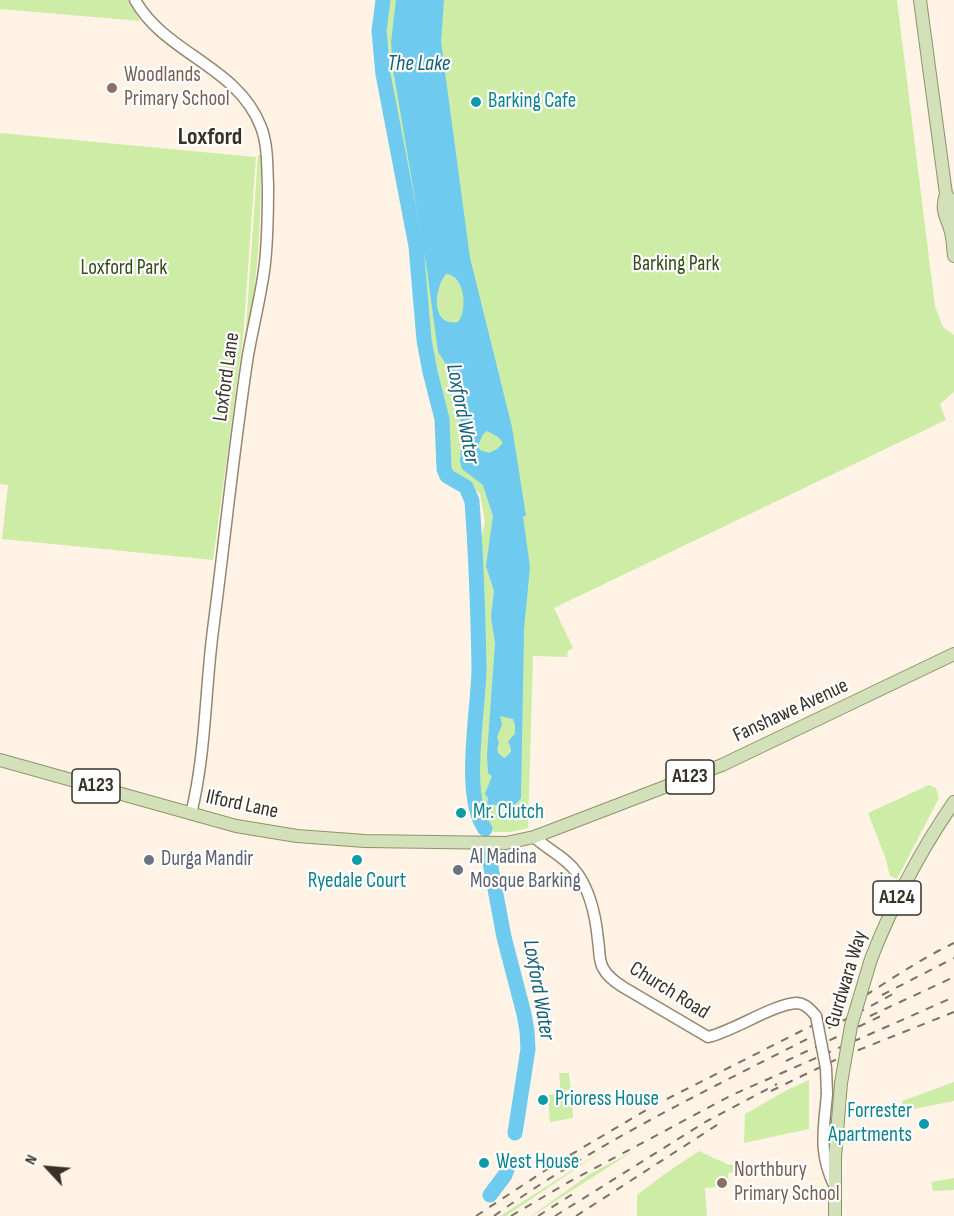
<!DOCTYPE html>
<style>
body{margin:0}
#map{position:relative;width:954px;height:1216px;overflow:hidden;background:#fef3e5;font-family:"Sofia Sans Condensed",sans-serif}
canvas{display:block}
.north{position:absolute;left:18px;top:1138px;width:60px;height:60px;-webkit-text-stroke:4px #fff;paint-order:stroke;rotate:296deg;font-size:16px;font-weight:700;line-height:24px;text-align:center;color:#373127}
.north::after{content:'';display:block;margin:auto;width:21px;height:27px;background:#373127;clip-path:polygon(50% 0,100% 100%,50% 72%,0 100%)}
</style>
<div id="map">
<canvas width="954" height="1216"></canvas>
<div class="north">N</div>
</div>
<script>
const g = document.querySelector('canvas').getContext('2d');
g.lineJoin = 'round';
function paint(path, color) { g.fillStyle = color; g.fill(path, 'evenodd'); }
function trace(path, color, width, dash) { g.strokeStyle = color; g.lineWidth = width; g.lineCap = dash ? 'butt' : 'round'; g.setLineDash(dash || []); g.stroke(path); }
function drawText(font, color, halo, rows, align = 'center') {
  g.font = font + ' "Sofia Sans Condensed",sans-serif'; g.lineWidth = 4.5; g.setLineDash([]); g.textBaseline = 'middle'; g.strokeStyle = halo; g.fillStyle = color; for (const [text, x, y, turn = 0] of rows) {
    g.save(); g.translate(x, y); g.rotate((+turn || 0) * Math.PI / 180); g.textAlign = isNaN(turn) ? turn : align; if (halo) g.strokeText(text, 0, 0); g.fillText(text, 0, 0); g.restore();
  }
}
paint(new Path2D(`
 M0,0h127l13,21 -140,-12z
 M385,0h512l38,306 8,21 11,8v57l-14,12 6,16 -392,188 19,40 -5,3 -1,6 -34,-1 -5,172 -17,4h-17l-9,-11 -5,-15 -2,-50 5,-95 -4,-113 6,-26 -5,-28 -7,-6 -25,-15 -1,-28 2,-10 -7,-41 -12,-42 -7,-89 -6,-44 -16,-89 -19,-77v-34z
 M0,133l256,24 -13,181 -30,222 -211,-21 6,-54 -8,-1z
 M258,155h3c0,64 -2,125 -16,187z
 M929,785l7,3 3,10 -42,81 -7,-3 -5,-19 -17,-44z
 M559,1073h10l2,17h-5l1,12h5l1,16 -23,4 -2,-27 13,-2z
 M809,1080v49l-65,14 1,-29 42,-24z
 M954,1082v19l-50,10 -2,-10z
 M610,1146l-104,70h-6z
 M635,1150l-103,66h-1l59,-42z
 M699,1151l30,14 15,-3v9l-16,2 1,13 -24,2 2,28h-70v-21l29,-22z
 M954,1178v12l-21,1 -2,-9z`), '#cdeda7');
paint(new Path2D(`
 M396,0h48l-3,42 29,216 42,169 14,89h-3l7,51 -6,62 -3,169c-7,11 -17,12 -28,6l-5,4 -1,-2 1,-8 -3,-4 7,-18 -4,-3 -1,-18 8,-112 -4,-26 3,-26 -8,-25 7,-50 -10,-31 -21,-16 -2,-7 2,-35 -14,-60 -10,-15 -11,-82 -34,-201 -2,-27zM446,274c19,1 22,36 12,48 -28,5 -24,-34 -12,-48zM487,431l11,6 5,6 -6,6 -8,4 -9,-3 -2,-4 5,-12zM500,716l13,3 2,6v9c-12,12 -4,5 -4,18l-6,6c-8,-4 -9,-7 -6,-15l-2,-6 5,-12z`), '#6ecaef');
trace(new Path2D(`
 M383,0l-4,31 4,43 33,172 8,94 6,32 12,47 2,50 3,7 19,11 6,14c4,55 6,111 7,166 0,42 -18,128 6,162
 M489,857l15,80 20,77 3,17 1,18 -13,84
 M490,1195l15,-20 4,-11`), '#6ecaef', 15);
const secondary = new Path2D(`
 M135,0c30,54 103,66 126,127 7,18 6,39 7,58 0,28 0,58 -4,86 -4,28 -11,56 -16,84 -14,91 -23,183 -35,275 -8,61 -7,123 -22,184
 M534,837c13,12 33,21 43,36 13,18 19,46 21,67 2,10 0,19 5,28 4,8 12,14 20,19l85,50c26,-6 65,-33 89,-34 8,0 15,8 19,13
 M827,1094c-3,35 -9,57 7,91`);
const primary = new Path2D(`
 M920,0l26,194c-6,18 1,22 5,38 2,7 2,16 3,24
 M946,194l6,8 2,14
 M0,760l236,66 61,10 68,5 141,2 28,-6 188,-72 232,-111
 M871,959c22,-56 49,-108 83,-157
 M835,1216v-59l6,-74`);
trace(secondary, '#96866f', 13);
trace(primary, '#899668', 14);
trace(secondary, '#fff', 10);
trace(primary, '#d3e0b9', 12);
trace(new Path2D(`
 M882,995l72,-37
 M870,1016l84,-39
 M786,1061l95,-45
 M771,1091l70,-34 113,-45
 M476,1216l79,-52 98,-58 176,-89c42,-23 81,-53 125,-74
 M494,1216c124,-89 265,-149 399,-222
 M511,1216l56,-33 165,-88 222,-98
 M538,1216l38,-24
 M555,1216l152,-95 70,-37
 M576,1216l144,-93`), '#797266', 2, [8, 8]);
const secondaryBridge = new Path2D(`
 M816,1016l10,52 1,26`);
const primaryBridge = new Path2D(`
 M841,1083l10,-57 20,-67`);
trace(secondaryBridge, '#96866f', 13, []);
trace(primaryBridge, '#899668', 14, []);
trace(secondaryBridge, '#fff', 10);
trace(primaryBridge, '#d3e0b9', 12);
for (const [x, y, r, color] of [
 [112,88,6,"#8d6e63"],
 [476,102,6,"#0f9aa8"],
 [461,813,6,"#0f9aa8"],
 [149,860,6,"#6b7280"],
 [357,860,6,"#0f9aa8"],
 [458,870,6,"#6b7280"],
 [543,1100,6,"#0f9aa8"],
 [924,1124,6,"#0f9aa8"],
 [484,1163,6,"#0f9aa8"],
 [722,1183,6,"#8d6e63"]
]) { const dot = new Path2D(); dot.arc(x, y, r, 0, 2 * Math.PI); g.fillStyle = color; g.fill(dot); trace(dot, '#fff', 2); }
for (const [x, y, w] of [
 [690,777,48],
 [96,786,48],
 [897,898,48]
]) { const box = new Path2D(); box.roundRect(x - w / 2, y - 17, w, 34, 4.5); g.fillStyle = '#fff'; g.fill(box); trace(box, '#373127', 1.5); }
drawText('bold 20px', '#373127', null, [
 ["A123",690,777],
 ["A123",96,786],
 ["A124",897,898]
]);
drawText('21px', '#785e54', '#fff', [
 ["Woodlands",124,76],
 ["Primary School",124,100],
 ["Northbury",734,1171],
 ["Primary School",734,1195]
], 'left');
drawText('21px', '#0d838f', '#fff', [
 ["Barking Cafe",488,102],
 ["Mr. Clutch",473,813],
 ["Ryedale Court",357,882,"center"],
 ["Prioress House",555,1100],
 ["Forrester",912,1112,"right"],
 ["Apartments",912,1136,"right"],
 ["West House",496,1163]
], 'left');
drawText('21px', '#354a17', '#fff', [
 ["Barking Park",676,265],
 ["Loxford Park",124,269]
]);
drawText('21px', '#373127', '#fff', [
 ["Loxford Lane",227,377,-82],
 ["Fanshawe Avenue",791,711,-25],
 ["Ilford Lane",242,805,12],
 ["Gurdwara Way",847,979,-73],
 ["Church Road",669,991,32]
]);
drawText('21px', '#5b616d', '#fff', [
 ["Al Madina",470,858],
 ["Mosque Barking",470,882],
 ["Durga Mandir",161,860]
], 'left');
drawText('italic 22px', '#145e77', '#fff', [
 ["The Lake",419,64],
 ["Loxford Water",462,414,79],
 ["Loxford Water",538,990,80]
]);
drawText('bold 24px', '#373127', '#fff', [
 ["Loxford",210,138]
]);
</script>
